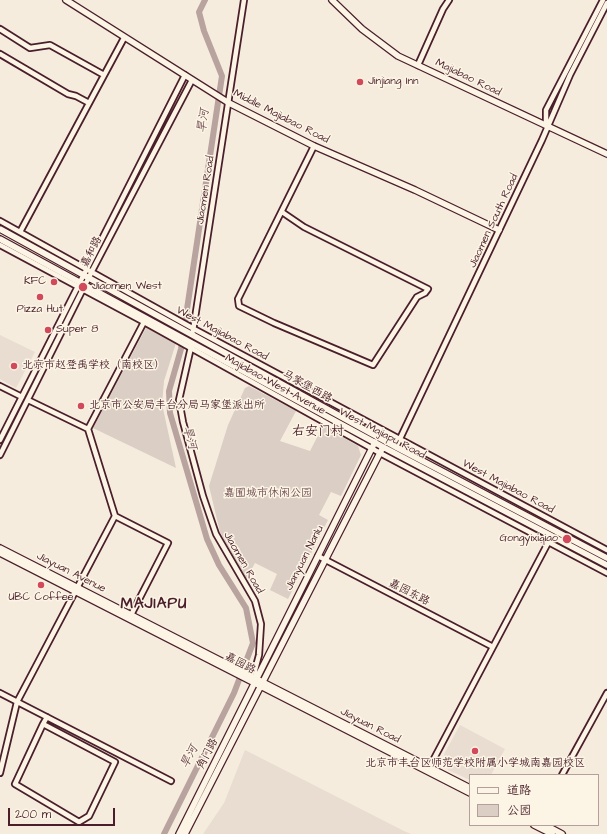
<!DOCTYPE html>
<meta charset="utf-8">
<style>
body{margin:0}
#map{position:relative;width:607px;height:834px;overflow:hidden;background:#f5ecde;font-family:"Architects Daughter","LXGW WenKai TC",sans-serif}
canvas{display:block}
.legend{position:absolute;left:469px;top:774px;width:130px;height:52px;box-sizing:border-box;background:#fcf5e5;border:1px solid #b59f9b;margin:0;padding:5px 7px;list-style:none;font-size:12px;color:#4a1f2b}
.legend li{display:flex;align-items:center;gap:8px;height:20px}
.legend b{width:20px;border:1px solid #b59f9b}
.scale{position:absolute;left:8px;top:808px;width:107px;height:18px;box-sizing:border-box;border:2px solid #4a1f2b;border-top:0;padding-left:5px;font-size:12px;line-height:14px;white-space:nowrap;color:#4a1f2b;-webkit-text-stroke:3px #fcf5e5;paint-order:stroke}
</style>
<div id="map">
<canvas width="607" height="834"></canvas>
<ul class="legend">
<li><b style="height:5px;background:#fcf5e5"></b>道路</li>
<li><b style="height:11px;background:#dbcec4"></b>公园</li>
</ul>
<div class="scale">200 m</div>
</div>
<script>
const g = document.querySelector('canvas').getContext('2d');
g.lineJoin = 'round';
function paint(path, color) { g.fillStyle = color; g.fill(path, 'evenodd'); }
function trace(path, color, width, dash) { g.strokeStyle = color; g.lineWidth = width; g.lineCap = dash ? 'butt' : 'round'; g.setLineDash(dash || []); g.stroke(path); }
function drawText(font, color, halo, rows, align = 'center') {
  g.font = font + ' "Architects Daughter","LXGW WenKai TC",sans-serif'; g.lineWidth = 3; g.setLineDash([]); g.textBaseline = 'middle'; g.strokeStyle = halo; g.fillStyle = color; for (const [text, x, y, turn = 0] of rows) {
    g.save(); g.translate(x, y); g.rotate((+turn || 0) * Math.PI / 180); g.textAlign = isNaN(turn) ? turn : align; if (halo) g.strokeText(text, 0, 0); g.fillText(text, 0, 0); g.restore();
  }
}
paint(new Path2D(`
 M0,335l35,17 -19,36 -16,-9z
 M460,725l45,24 -14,26h-21v5l-22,-10 -4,-16z
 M245,750l159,81 7,3h-208l21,-31z`), '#e8ddd0');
paint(new Path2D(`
 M147,326l29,17 -12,38 -2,23 14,64 -83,-40z
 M249,386l47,25 -16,30 30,10 13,-25 35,20 3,9 -20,41 -10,-4 -12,23 9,5 -40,79 -18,-9 7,-16 -22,-11 -9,16 -26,-47 -11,-46 19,-61 17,-37z`), '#dbcec4');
trace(new Path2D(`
 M164,834l70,-141 19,-50 -7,-35 -27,-43 -12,-26 -37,-126 -1,-22 12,-42 41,-273 -18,-45 -5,-19 6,-12`), '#b8a39e', 6);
const minor = new Path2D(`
 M0,29l30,19 20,-3 54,30
 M0,54l68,40 8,2 13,7
 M418,65l25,-56 6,-9
 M546,124v-14l57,-110
 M282,212l22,15 124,62 -3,4 -8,4 -44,68 -99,-42 -35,-17 -1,-7 76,-153
 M0,221l194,108 413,221
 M20,232l104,-194
 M0,245l144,77 236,131 227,120
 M193,331l51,-331
 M191,347l-12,53 4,22 20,74 13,38 39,67 6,23 -2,31 -4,15 1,9
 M0,386l22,11
 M28,400l60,29
 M0,440l185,-365
 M396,447l146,-307 28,-65 37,-72
 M0,455l92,-184 100,-191
 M115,516l53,27 -37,72
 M318,556l175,91
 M0,693l171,88
 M43,724l72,38 -26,54 -10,6 -64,-38 28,-60 4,-7
 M429,768l120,-227
 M0,773l17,-71 98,-186 -27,-87 56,-107
 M562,775l45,-82`);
const major = new Path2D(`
 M66,0l163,103 85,43 101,44 84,40
 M332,0l30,29 36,27 209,98
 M0,229l396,218 211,111
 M0,239l383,208 224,118
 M0,548l470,240
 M0,553l470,240
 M534,825l18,9
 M545,825l17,9
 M179,834l196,-392
 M185,834l198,-387`);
trace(minor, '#4a1f2b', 8);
trace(major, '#4a1f2b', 8);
trace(minor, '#fcf5e5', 4.5);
trace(major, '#fcf5e5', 5.5);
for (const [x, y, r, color] of [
 [360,82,4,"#d1495b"],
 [54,282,4,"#d1495b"],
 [83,287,5,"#d1495b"],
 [40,297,4,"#d1495b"],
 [48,330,4,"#d1495b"],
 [14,366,4,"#d1495b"],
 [81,406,4,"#d1495b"],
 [567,539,5,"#d1495b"],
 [41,585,4,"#d1495b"],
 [475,751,4,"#d1495b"]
]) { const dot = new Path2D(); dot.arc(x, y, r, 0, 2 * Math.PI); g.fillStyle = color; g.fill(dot); trace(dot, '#fcf5e5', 1.5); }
drawText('11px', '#4a1f2b', '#fcf5e5', [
 ["Majiabao Road",468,78,26],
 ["Middle Majiabao Road",281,117,27],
 ["Jiaomen Road",206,190,-81],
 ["Jiaomen South Road",494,221,-65],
 ["嘉和路",92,252,-63],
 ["West Majiabao Road",222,334,28],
 ["Majiabao West Avenue",275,385,29],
 ["马家堡西路",307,387,29],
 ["West Majiapu Road",382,434,28],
 ["West Majiabao Road",508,487,28],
 ["Jianyuan Nanlu",305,558,-63],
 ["Jiaomen Road",243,563,60],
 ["Jiayuan Avenue",71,573,27],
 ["嘉园东路",409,593,27],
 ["嘉园路",240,664,28],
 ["Jiayuan Road",370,726,27],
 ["角门路",208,754,-63]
]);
drawText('11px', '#4a1f2b', '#fcf5e5', [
 ["Jinjiang Inn",368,82],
 ["KFC",46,282,"right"],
 ["Jiaomen West",92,287],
 ["Pizza Hut",40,310,"center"],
 ["Super 8",56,330],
 ["北京市赵登禹学校（南校区）",22,366],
 ["北京市公安局丰台分局马家堡派出所",89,406],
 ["Gongyixiqiao",558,539,"right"],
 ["UBC Coffee",41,598,"center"],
 ["北京市丰台区师范学校附属小学城南嘉园校区",475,764,"center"]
], 'left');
drawText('11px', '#6e4b51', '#fcf5e5', [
 ["嘉囿城市休闲公园",268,494]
]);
drawText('italic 12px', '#704d53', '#fcf5e5', [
 ["旱河",204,121,-82],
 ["旱河",189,438,74],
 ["旱河",190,757,-63]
]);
drawText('13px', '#4a1f2b', '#fcf5e5', [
 ["右安门村",318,432]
]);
g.letterSpacing = '1px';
drawText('bold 15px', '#4a1f2b', '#fcf5e5', [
 ["MAJIAPU",154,605]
]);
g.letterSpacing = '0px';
</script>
